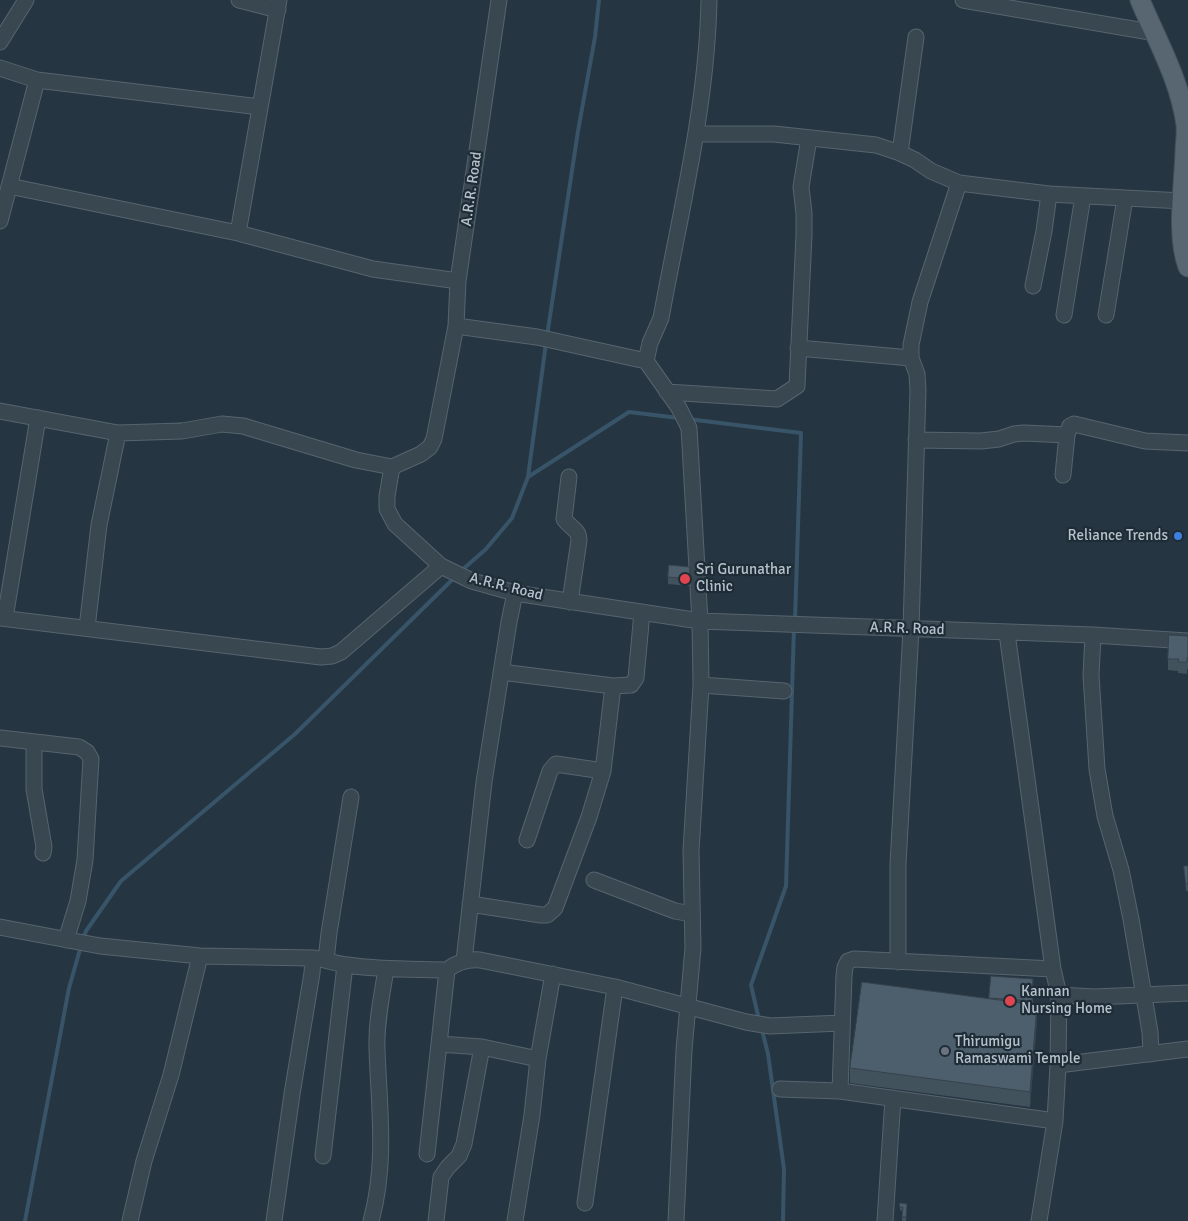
<!DOCTYPE html>
<style>
body{margin:0}
canvas{display:block;background:#253541}
</style>
<canvas width="1188" height="1221"></canvas>
<script>
const g = document.querySelector('canvas').getContext('2d');
g.lineJoin = 'round';
function trace(path, color, width, dash) { g.strokeStyle = color; g.lineWidth = width; g.lineCap = dash ? 'butt' : 'round'; g.setLineDash(dash || []); g.stroke(path); }
function paint(path, color) { g.fillStyle = color; g.fill(path, 'evenodd'); }
function drawText(font, color, halo, rows, align = 'center') {
  g.font = font + ' Signika,sans-serif'; g.lineWidth = 4.5; g.setLineDash([]); g.textBaseline = 'middle'; g.strokeStyle = halo; g.fillStyle = color; for (const [text, x, y, turn = 0] of rows) {
    g.save(); g.translate(x, y); g.rotate((+turn || 0) * Math.PI / 180); g.textAlign = isNaN(turn) ? turn : align; if (halo) g.strokeText(text, 0, 0); g.fillText(text, 0, 0); g.restore();
  }
}
trace(new Path2D(`
 M547,336l31,-205 17,-94 4,-37
 M688,419l113,14 -6,187
 M528,477l101,-65 50,6
 M461,571l25,-22 26,-31 16,-41 18,-134
 M83,939l3,-8 35,-50 174,-147 161,-158
 M759,1020l-8,-35 35,-99 8,-259
 M762,1030l6,24 16,115 -1,52
 M25,1221l44,-233 12,-42`), '#385468', 4);
const minor = new Path2D(`
 M239,0l39,10
 M499,0l-41,281 -2,45 -22,113 -4,8 -9,7 -29,13 -5,29v13l8,15 46,42 31,15 43,12 185,28 393,14 95,6
 M963,0l193,33
 M0,42l26,-42
 M0,68l37,12
 M696,134h78l102,11 24,8 15,7 16,11 28,12 90,11 134,7
 M900,153l16,-116
 M9,186l229,47 135,36 85,12
 M0,221l37,-141 223,27
 M238,233l41,-233
 M1033,286l11,-55 5,-37
 M1064,315l19,-119
 M1106,315l19,-117
 M456,326l81,11 109,24
 M798,348l113,10
 M667,392l110,7 20,-13 7,-151v-22l-3,-26 8,-49
 M0,411l118,22 64,-2 40,-7 21,2 113,34 36,7
 M916,440l65,1 18,-2 15,-5 10,-1 43,2
 M1063,475l4,-40 3,-9 4,-2 71,17 43,2
 M569,477l-5,42c6,9 15,10 15,21l-9,62
 M0,618l321,39 11,-1 9,-4 100,-86
 M5,618l33,-200
 M87,628l12,-103 19,-92
 M1007,633l46,336 6,26 -1,70 -3,56 -16,100
 M1093,635l-2,40 6,94 8,47 16,54 10,49 19,113 1,22
 M501,672l112,14 18,-1 5,-7 6,-66
 M701,685l83,6
 M0,738l79,9 8,5 4,7 -6,101 -7,41 -12,39
 M34,742v47l10,58 -1,6
 M527,840l23,-69 6,-7 47,7
 M594,880l81,31 17,3
 M470,904l71,11h6l8,-7 34,-91 14,-46 10,-85
 M0,927l100,19 100,10 113,2c12,1 23,6 34,7 33,5 67,4 100,5 10,-8 20,-11 33,-10l135,27 131,35 24,4 72,-3
 M326,960l3,-27 22,-136
 M464,961l20,-179 25,-160 6,-29
 M898,962v-98l13,-235 7,-239 -1,-16 -6,-16v-13l9,-43 39,-119
 M1053,969l-199,-10 -6,2 -3,6 -1,9 -4,115 215,30
 M1059,995l35,2 94,-4
 M439,1044l43,3 56,12
 M1058,1065l130,-16
 M780,1089l60,2
 M427,1154l20,-184
 M323,1156l22,-191
 M585,1203l30,-216
 M130,1221l14,-60 27,-86 29,-119
 M274,1221l18,-127 20,-121 1,-15
 M371,1221c16,-58 8,-113 6,-172 -1,-27 5,-54 9,-80
 M436,1221l5,-44 7,-10 11,-11 5,-12 18,-97
 M515,1221l17,-106 6,-56 15,-85
 M676,1221l8,-171 9,-102 -2,-97 10,-166 -1,-64 -11,-193 -10,-20 -33,-47 4,-18 11,-25c19,-105 46,-211 48,-318
 M885,1221l8,-123`);
const major = new Path2D(`
 M1140,0c17,41 40,80 46,125 1,9 -1,19 -1,27 -1,33 -9,84 3,115`);
trace(minor, '#57646e', 17);
trace(major, '#42505a', 21);
trace(minor, '#394751', 15);
trace(major, '#576671', 19);
paint(new Path2D(`
 M690,575l-1,11 -21,-2v-7z
 M1188,636v33h-1v5l-9,-1v-2l-10,-1v-11z
 M1184,866h4v25h-2z
 M1033,990v14l4,16 -7,87 -180,-24v-15l139,-69z
 M900,1203l7,1 -1,17h-4v-10l-2,-1z`), '#42525d');
paint(new Path2D(`
 M1037,1005v15l-7,87v-15z`), '#36424c');
const building = new Path2D(`
 M669,565l21,2 -1,12 -21,-2z
 M1169,635l19,1v22h-1v4h-9l1,-3h-11z
 M1184,866h4v17l-2,1z
 M991,976l42,3 -1,22 -43,-3z
 M862,982l175,23 -7,87 -180,-24z
 M900,1203l7,1 -1,13h-4l1,-10h-3z`);
paint(building, '#4d5f6c');
trace(building, '#36424c', 1);
for (const [x, y, r, color] of [
 [1178,536,5,"#3f7fe0"],
 [685,579,6,"#e0444e"],
 [1010,1001,6,"#e0444e"],
 [945,1051,5,"#6b7280"]
]) { const dot = new Path2D(); dot.arc(x, y, r, 0, 2 * Math.PI); g.fillStyle = color; g.fill(dot); trace(dot, '#1e2c36', 2); }
drawText('15px', '#b5c1cb', '#1e2c36', [
 ["A.R.R. Road",472,189,-82],
 ["A.R.R. Road",506,587,14],
 ["A.R.R. Road",907,629,2]
]);
drawText('15px', '#b5c1cb', '#1e2c36', [
 ["Reliance Trends",1168,536,"right"],
 ["Sri Gurunathar",696,570],
 ["Clinic",696,587],
 ["Kannan",1021,992],
 ["Nursing Home",1021,1009],
 ["Thirumigu",955,1042],
 ["Ramaswami Temple",955,1059]
], 'left');
</script>
